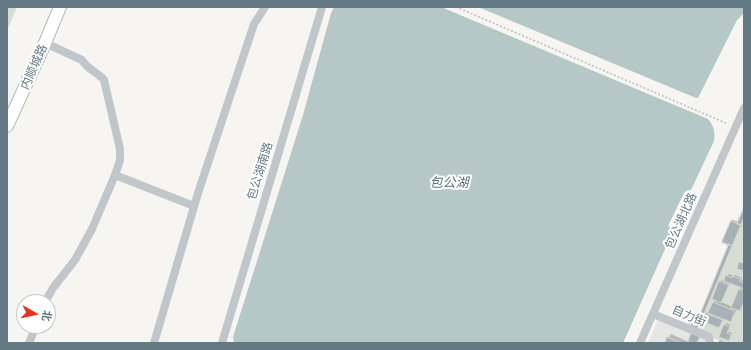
<!DOCTYPE html>
<meta charset="utf-8">
<style>
body{margin:0}
#map{position:relative;width:751px;height:350px;overflow:hidden;background:#f6f5f2;font-family:"Golos Text","Noto Sans SC",sans-serif}
canvas{display:block}
.frame{position:absolute;inset:0;border:8px solid #637a85;pointer-events:none}
.north{position:absolute;left:16px;top:294px;width:40px;height:40px;box-sizing:border-box;background:#fff;border:1px solid #c1cace;border-radius:50%;rotate:99deg;font-size:11px;font-weight:700;line-height:16px;text-align:center;color:#637a85}
.north::after{content:'';display:block;margin:auto;width:14px;height:18px;background:#eb311d;clip-path:polygon(50% 0,100% 100%,50% 72%,0 100%)}
</style>
<div id="map">
<canvas width="751" height="350"></canvas>
<div class="frame"></div>
<div class="north">北</div>
</div>
<script>
const g = document.querySelector('canvas').getContext('2d');
g.lineJoin = 'round';
function paint(path, color) { g.fillStyle = color; g.fill(path, 'evenodd'); }
function trace(path, color, width, dash) { g.strokeStyle = color; g.lineWidth = width; g.lineCap = dash ? 'butt' : 'round'; g.setLineDash(dash || []); g.stroke(path); }
function drawText(font, color, halo, rows, align = 'center') {
  g.font = font + ' "Golos Text","Noto Sans SC",sans-serif'; g.lineWidth = 4; g.setLineDash([]); g.textBaseline = 'middle'; g.strokeStyle = halo; g.fillStyle = color; for (const [text, x, y, turn = 0] of rows) {
    g.save(); g.translate(x, y); g.rotate((+turn || 0) * Math.PI / 180); g.textAlign = isNaN(turn) ? turn : align; if (halo) g.strokeText(text, 0, 0); g.fillText(text, 0, 0); g.restore();
  }
}
paint(new Path2D(`
 M660,315l49,21 -3,7h-58z`), '#e6e7e5');
paint(new Path2D(`
 M7,7h10l-10,24z
 M744,205v138h-19l-39,-16 5,-12 7,3 30,-72 -7,-3 10,-24 6,3z`), '#d8ddd3');
paint(new Path2D(`
 M334,7h107l267,112c6,7 7,13 6,22l-23,49h-3l-4,3 -16,33 6,3 -51,114h-389l-1,-6 70,-222 28,-102z
 M478,7h266v6l-7,7 -39,78h-2z`), '#b6c7c8');
paint(new Path2D(`
 M744,210v7l-46,110 -4,-8 5,1 31,-76 2,-22 1,-2 6,2z
 M729,274l4,2 2,-1 7,3 -1,2 3,1v6l-1,2 1,1v11l-3,8 -2,1 -2,-1 -4,9 -3,3 -6,-3 -5,9 -16,-7 3,-7 2,-1 2,1 4,-11 2,-2 4,-18 1,-2 4,2zM730,282l12,5 -3,3 -7,17 -11,-5z
 M727,323l3,2 -2,7 4,1 -4,7 -3,-15z
 M701,333l-4,10h-34l1,-2 2,1 5,-8 18,8z
 M720,340l7,3h-10z`), '#0003');
const building = new Path2D(`
 M744,208v9l-3,8 -4,-1z
 M731,221l10,4 -9,21 -10,-4z
 M729,244l3,2 -31,75 -3,-1z
 M739,262l5,1 -1,8 -6,-2z
 M726,275l5,3 1,-2 9,3 -1,2 4,2v6l-20,-8z
 M719,281l10,4 -8,18 -9,-4z
 M739,289l5,2v10l-4,10 -9,-3z
 M713,302l22,9 -4,11 -23,-9z
 M705,313l18,7 -4,8 -17,-7z
 M693,318l8,3 -4,8 -7,-3z
 M724,324l6,3 -3,6 4,2 -2,6 -10,-4z
 M692,331l9,3 -4,9 -9,-1z
 M667,337l14,6h-16z`);
paint(building, '#a7b2b6');
trace(building, '#d7d7d5', 1);
const secondary = new Path2D(`
 M7,126l38,-83 15,-36`);
trace(secondary, '#b3babd', 14);
trace(new Path2D(`
 M456,7l272,117`), '#babec0', 1.5, [2, 2]);
trace(new Path2D(`
 M115,175l79,31
 M45,302l8,-14 22,-28 17,-31 23,-54 5,-15v-11l-16,-69c-7,-8 -17,-11 -22,-20l-37,-17
 M653,314l56,23 1,6
 M29,343l7,-17
 M154,343l44,-150 56,-169 11,-17
 M222,343l100,-336
 M640,343l104,-235`), '#c0c6c9', 8);
trace(secondary, '#fff', 12);
drawText('12px', '#637a85', '#fff', [
 ["内顺城路",34,67,-66],
 ["包公湖南路",260,171,-73],
 ["包公湖北路",681,221,-66],
 ["自力街",689,316,23]
]);
drawText('italic 13px', '#5a767a', '#fff', [
 ["包公湖",449,183]
]);
</script>
